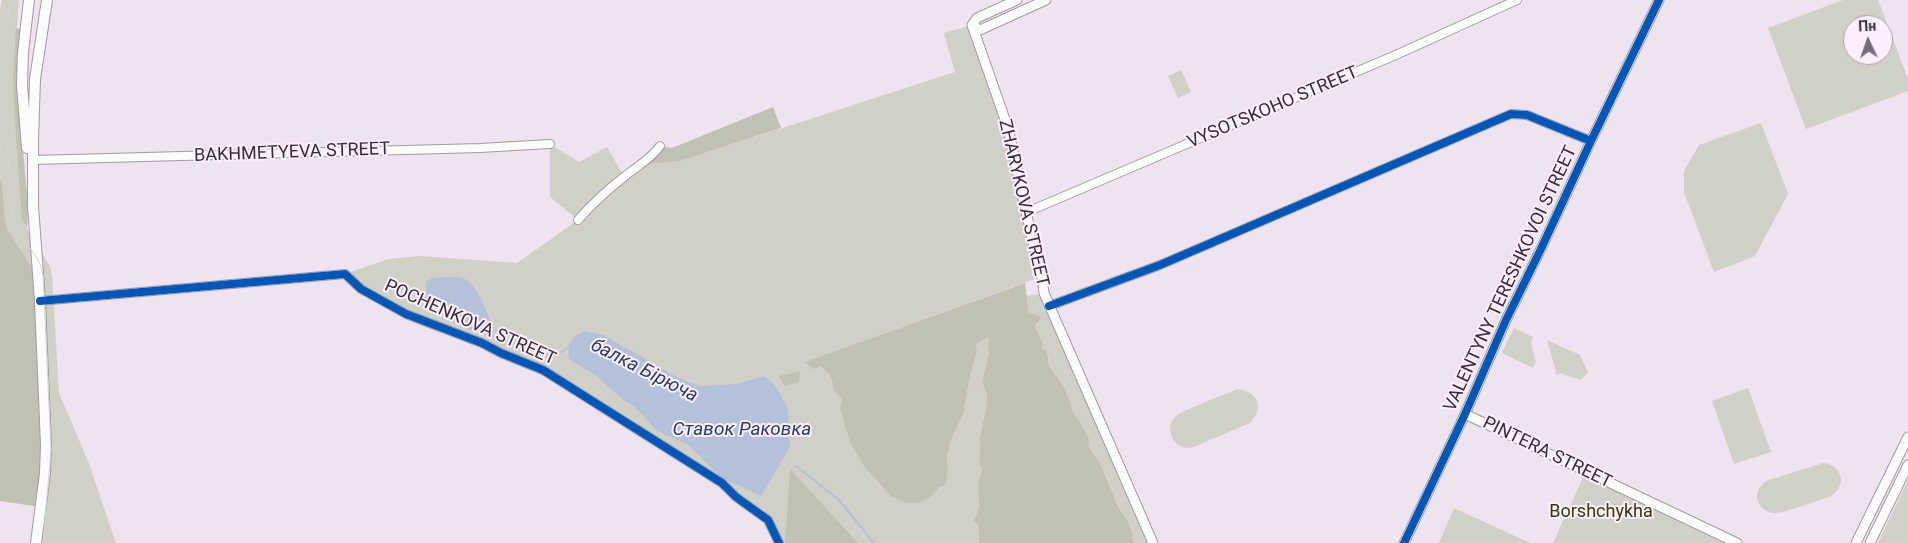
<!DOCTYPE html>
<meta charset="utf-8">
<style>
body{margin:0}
#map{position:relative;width:1908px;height:543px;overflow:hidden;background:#eee3ee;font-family:Roboto,sans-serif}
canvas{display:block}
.north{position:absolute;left:1843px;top:15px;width:50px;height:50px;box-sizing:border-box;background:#feedfe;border:1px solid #aea1ae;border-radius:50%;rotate:357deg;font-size:14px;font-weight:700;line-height:20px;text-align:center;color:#362f36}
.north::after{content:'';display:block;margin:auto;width:18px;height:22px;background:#766e76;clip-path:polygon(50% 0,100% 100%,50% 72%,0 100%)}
</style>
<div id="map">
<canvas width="1908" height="543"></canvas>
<div class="north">Пн</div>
</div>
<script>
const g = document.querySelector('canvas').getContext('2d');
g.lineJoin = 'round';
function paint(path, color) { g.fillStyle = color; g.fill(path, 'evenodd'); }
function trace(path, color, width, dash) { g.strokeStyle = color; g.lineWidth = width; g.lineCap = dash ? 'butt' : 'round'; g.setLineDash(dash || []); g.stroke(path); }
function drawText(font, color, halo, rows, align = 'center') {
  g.font = font + ' Roboto,sans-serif'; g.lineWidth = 4; g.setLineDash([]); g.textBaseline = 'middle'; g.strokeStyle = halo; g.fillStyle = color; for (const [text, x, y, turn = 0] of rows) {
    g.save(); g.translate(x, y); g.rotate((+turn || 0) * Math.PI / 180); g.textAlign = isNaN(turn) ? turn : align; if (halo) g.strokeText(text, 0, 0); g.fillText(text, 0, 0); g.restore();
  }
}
paint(new Path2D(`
 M2,0h17l-6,75 8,135 3,14 26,42 2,10 7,117 29,68 28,82h-81l3,-266 -30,-47 -3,-10 -3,-39 -2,-1v-169z
 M1843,0h35l30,79v12l-102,38 -38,-101zM1853,25h30v30h-30z
 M972,25l25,74 46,177 -237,86c17,6 26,8 27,28l9,9 32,79 16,18 41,1 17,-28 -1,-12 4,-17 12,-25 8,-43 6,-21 -1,-7 14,-8 -2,8 1,10 -7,28 5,14 -1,13 -6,27 -1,28 3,3 -4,21 2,7 -3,21 2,27h-200l-11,-23 -20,-16 -205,-134 -157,-68 -41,-28 43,-15 31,-3 98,7 61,-43 -28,-23v-53l29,18 28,-15 17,29 15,-11 42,-4 274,-89 -11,-39z
 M1181,70l10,22 -13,6 -10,-22z
 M1761,123l27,71 -33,62 -41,16 -30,-80v-21l15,-26z
 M1044,293l109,250h-19l-4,-17 -16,-28 -7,-21 -13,-25 -6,-6 -5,-16 -10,-19 -8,-22 -15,-22 -1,-8 -7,-10 1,-7 -8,-15 3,-3v-9l-9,-2 -2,-17z
 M1514,328l19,9 -2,6 5,19 -3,6 -31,-15z
 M1547,340l33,15 8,17 -7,8 -21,-7 -3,2z
 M1748,388l23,64 -37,12 -22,-63z
 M1237,389c21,2 28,19 13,34l-59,25c-8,0 -16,-3 -19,-11 -3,-6 -2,-13 1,-18 7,-9 52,-24 64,-30z
 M1823,463c19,2 25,22 8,33 -12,4 -46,17 -57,17 -7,0 -13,-5 -16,-11 -3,-8 1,-15 8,-21z
 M1586,471l151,72h-184z
 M1908,480v63h-30z
 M1454,508l76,35h-91z`), '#d1d0c7');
paint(new Path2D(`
 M16,28l5,1 2,120 5,58 -1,21 -5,-9 -1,-9 -7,-104 -1,-31z
 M773,107l8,21 -100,33 -42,4 21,-19 12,2z
 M0,180l2,1 3,39 3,10 30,47 8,168 -5,62 -41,-6z
 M1025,283l4,30 9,2 3,3 -6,9 8,15 -1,7 4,1 4,17 15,22 8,22 16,28 -1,7c13,14 19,33 26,51 3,10 11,18 15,27 3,6 3,13 5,19h-155l-1,-19 -5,-4c8,-9 6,-22 5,-32 0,-6 3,-14 4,-20l-3,-4 1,-28 6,-27 1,-13 -5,-14 7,-28 -1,-10 1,-7 -13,7 1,7 -6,21 -8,43 -12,25 -4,17 1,12 -2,15 -8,4 -7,9 -13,6h-12l-16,-7 -26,-30 -14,-24 -10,-34 2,-9 -9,-9c0,-11 -3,-16 -12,-23l-8,2 -8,-7z
 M800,371l-1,11 -14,4 -6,-10z
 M790,469l68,74h-73z`), '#c1c1b3');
paint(new Path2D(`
 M449,277c5,0 11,0 16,2 13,6 28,44 29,58l-21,-6 -16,-7 -31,-21v-21l6,-4z
 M584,331l19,4 74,42 21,9 39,-2 27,-8 9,7 7,10 8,16 2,38 -29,49 -40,-19 -34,-33 -30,-13 -20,-22 -12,-8 -29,-25 -27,-17c-2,-17 1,-20 15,-28z`), '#b4c1da');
trace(new Path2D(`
 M494,337l14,4 21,10 25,5 14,-8
 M796,466l43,34 35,43`), '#b4c1da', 2);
const minor = new Path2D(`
 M33,160l447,-12 70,-4
 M1027,212l371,-158 119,-54
 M578,220c14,-16 29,-30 46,-43 13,-11 26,-17 36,-31
 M40,301l305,-27 16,15 45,25 76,29 19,10 42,17 179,113 14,14 32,23 11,23
 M1049,306l111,-41 351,-151 16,1 64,26`);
const tertiary = new Path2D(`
 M972,25l36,103 24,111 9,31 3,23 109,250
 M972,25l8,5 66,-30
 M972,25l5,-7 40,-18
 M1465,414l272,129
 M1404,543l61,-129 41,-94 34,-69 51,-110 68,-141
 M1856,543l52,-106
 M1870,543l38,-78`);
const secondary = new Path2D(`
 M27,148l-5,-63 1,-33 6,-52
 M36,543l9,-70 1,-28 -6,-144 -7,-95v-66l2,-61 12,-79`);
trace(minor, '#a29aa2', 10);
trace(tertiary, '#a29aa2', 11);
trace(secondary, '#a29aa2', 12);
trace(minor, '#fcfbfc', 8);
trace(tertiary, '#fcfbfc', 9);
trace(secondary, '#fcfbfc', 10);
trace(new Path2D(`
 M10,0c-8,57 -5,115 -1,172 1,16 0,35 5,50 6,19 27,33 29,53l8,174 -8,94`), '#d5d3d5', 1);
trace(new Path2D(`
 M40,301l305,-27 16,15 45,25 76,29 19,10 42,17 179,113 14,14 32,23 11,23
 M1049,306l111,-41 351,-151 16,1 64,26
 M1404,543l61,-129 41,-94 34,-69 51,-110 68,-141`), '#0057b8', 8);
drawText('18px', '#362f36', '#feedfe', [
 ["VYSOTSKOHO STREET",1273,108,-23],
 ["BAKHMETYEVA STREET",292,153,-2],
 ["ZHARYKOVA STREET",1023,203,77],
 ["VALENTYNY TERESHKOVOI STREET",1511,279,-65],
 ["POCHENKOVA STREET",470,323,24],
 ["PINTERA STREET",1547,453,26]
]);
drawText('18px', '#333c00', '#feedfe', [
 ["Borshchykha",1601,512]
]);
drawText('italic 19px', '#1f4069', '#feedfe', [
 ["балка Бірюча",644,371,27],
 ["Ставок Раковка",742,430]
]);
</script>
